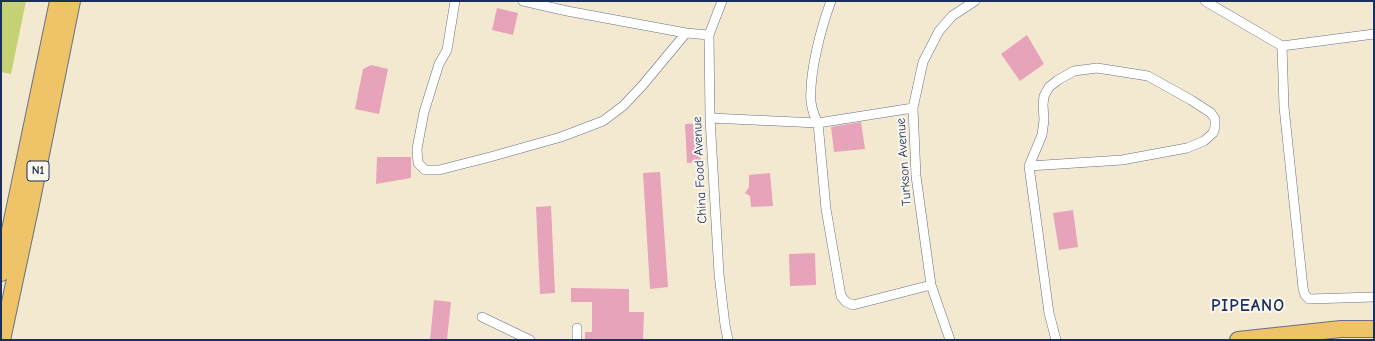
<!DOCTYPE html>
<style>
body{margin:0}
#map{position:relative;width:1375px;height:341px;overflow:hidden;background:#f3e9d1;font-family:"Comic Neue",sans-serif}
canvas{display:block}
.frame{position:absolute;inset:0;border:2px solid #1b2f5e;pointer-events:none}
</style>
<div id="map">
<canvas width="1375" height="341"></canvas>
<div class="frame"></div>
</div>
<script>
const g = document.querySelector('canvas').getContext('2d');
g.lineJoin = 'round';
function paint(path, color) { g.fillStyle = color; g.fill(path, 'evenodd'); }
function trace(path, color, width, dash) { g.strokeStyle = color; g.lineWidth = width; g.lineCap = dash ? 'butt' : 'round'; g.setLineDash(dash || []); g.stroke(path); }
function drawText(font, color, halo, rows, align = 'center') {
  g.font = font + ' "Comic Neue",sans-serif'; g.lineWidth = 4; g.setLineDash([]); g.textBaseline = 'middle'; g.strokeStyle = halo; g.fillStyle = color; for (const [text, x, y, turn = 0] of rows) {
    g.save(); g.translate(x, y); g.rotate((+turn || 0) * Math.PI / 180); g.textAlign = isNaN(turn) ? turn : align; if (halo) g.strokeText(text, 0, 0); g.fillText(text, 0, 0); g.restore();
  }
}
paint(new Path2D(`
 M1,1h25l-15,73 -10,-2z`), '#c4d274');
paint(new Path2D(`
 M497,8l21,5 -5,22 -21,-5z
 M1027,35l17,29 -24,17 -19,-27z
 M371,65l17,4 -9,45 -24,-5 8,-40z
 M861,122l4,27 -31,3 -3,-25z
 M699,123l2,39 -14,1 -2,-39z
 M377,157h34v21l-35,6z
 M660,172l8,115 -18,2 -7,-116z
 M770,173l3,33 -22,1 -1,-11 -5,-3 4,-6v-12z
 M551,206l4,87 -15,1 -4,-87z
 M1073,210l5,37 -19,3 -6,-37z
 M815,253l1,32 -26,1 -1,-32z
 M571,288l58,1v23h15l-1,28h-58v-8h7v-30h-21z
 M434,300l17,2 -4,38h-17z`), '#e7a3ba');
const street = new Path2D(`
 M455,1l-8,49 -8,14 -15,48 -7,37 1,14 7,7h14l51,-13 71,-20 42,-16 20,-15 19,-20 44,-53
 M523,1l44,10 119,22 23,2
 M722,1l-13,34 1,83 9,156 6,51 3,15
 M831,1c-10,27 -22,72 -20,101 1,7 3,14 7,21l8,86 15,87 5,6 7,3 78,-20
 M1205,1l77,45
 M1374,34l-92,12 2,61 19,181 2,7 4,4 65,-2
 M710,118l108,5 95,-15
 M1029,166l93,-6 65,-12 17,-7 9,-8 2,-6v-8l-4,-6 -20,-13 -43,-24 -51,-8 -23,3 -16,9 -9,7 -5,9 -1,9 1,15 -2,15 -13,31 20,147 7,27
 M482,317l48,23
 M577,340v-12
 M950,340l-19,-55 -15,-109 -3,-68 10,-46 16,-31 13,-15 23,-15`);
const highway = new Path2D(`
 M1,273l57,-272
 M2,340l29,-136 41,-203
 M1238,340l103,-11h33`);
trace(street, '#677086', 10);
trace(highway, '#677086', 18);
trace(street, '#fff', 9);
trace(highway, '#efc469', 16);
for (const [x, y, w] of [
 [38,171,22]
]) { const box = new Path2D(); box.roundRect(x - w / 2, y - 10, w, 20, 3); g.fillStyle = '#fbf7ec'; g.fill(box); trace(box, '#1b2f5e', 1); }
drawText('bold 12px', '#1b2f5e', null, [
 ["N1",38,171]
]);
drawText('13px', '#1b2f5e', '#fbf7ec', [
 ["Turkson Avenue",904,162,-94],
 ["China Food Avenue",700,170,-93]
]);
g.letterSpacing = '1px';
drawText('bold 17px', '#1b2f5e', '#fbf7ec', [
 ["PIPEANO",1248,306]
]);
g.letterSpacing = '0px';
</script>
